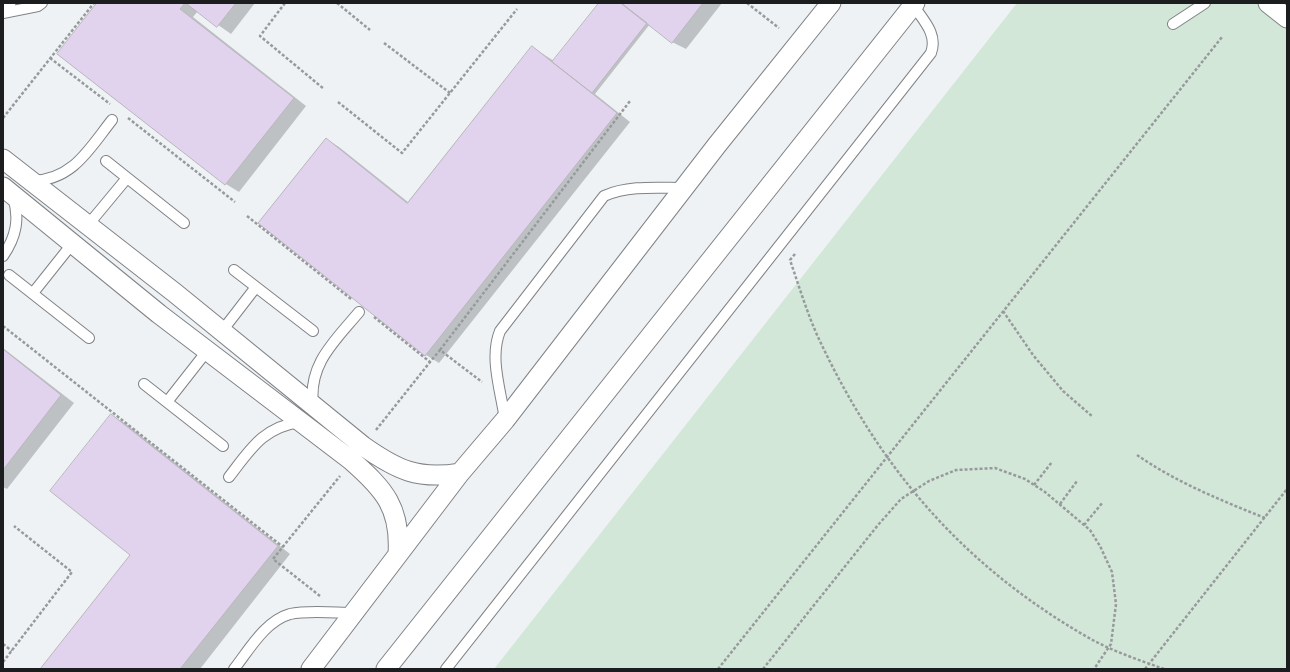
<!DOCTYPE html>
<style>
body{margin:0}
#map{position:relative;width:1290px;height:672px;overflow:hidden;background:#eef2f5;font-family:"Exo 2",sans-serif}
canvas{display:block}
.frame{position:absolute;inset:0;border:4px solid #1b1d1e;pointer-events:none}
</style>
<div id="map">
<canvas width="1290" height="672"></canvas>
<div class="frame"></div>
</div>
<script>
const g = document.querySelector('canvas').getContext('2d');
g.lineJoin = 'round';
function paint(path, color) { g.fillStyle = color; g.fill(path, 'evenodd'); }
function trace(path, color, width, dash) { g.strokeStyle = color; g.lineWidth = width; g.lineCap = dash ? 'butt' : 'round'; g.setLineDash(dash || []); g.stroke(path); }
paint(new Path2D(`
 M1017,3h270v666h-793z`), '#d3e7d8');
paint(new Path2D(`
 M98,3h157l-24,31 -33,-23 -5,6 113,89 -67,86 -13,-8 -167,-130z
 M600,3h122l-36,46 -14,-7 -22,-18 -55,70 35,28 -191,241 -13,-8 -167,-132 67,-84 13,8 69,55 124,-155 22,14z
 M3,348l71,55 -67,86 -4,-2z
 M112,416l13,7 165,131 -90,115h-159l91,-114z`), '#0003');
const building = new Path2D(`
 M97,3h88l-5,6 114,89 -69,87 -168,-131z
 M186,3h50l-19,24z
 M599,3h22l26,20 -55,70 -40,-31z
 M621,3h82l-31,40z
 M532,46l85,67 -192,243 -167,-133 68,-85 81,65z
 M3,349l58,46 -58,75z
 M111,414l167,132 -98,123h-140l90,-114 -80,-64z`);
paint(building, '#e1d2ed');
trace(building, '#b8b6ba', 1);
const service = new Path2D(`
 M3,13l35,-7 4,-3
 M1173,24l32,-21
 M106,161l78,62
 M32,181c41,-1 57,-32 80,-61
 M88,225l39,-47
 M3,256c13,-19 17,-37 10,-59
 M234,270l79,61
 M9,275l80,63
 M33,293l39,-49
 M222,331l34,-44
 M144,384l79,62
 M167,402l40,-51
 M313,406c-5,-42 21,-64 46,-94
 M505,420c-4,-29 -16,-62 -5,-89l104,-135c25,-11 54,-8 80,-8
 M229,477c21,-27 34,-50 71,-55
 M234,669c15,-19 31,-48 56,-55 18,-4 46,-1 65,-1
 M446,669l485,-616c7,-19 -8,-33 -18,-48`);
const minor = new Path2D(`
 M1268,3l19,15
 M3,7l3,-4
 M3,159l172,134 188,153c34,24 55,34 97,27
 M3,187l156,127 193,147c32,28 49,47 46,93
 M311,669l149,-196 45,-53 212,-275 114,-142
 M386,669l529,-666`);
trace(service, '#808386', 12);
trace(minor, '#808386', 21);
trace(new Path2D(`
 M285,3l-25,33 64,53
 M337,3l33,27
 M747,3l32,25
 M384,43l66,50
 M50,58l60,46
 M338,102l64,51 115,-144
 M3,118l91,-115
 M128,118l107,84
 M247,216l104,83
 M795,254l-5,6c9,26 17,53 28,77 61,131 145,229 271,301 23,13 50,22 75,31
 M1003,311l30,44 30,36 30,26
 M374,317l56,45 10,-12 42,32
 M3,326l280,221
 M440,350l190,-249
 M376,430l54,-68
 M1137,455c39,27 83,45 128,63
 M1034,485l18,-23
 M1060,504l17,-23
 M1084,525l19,-23
 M320,596l-47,-37 67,-83
 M3,644l9,7
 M3,662l69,-90 -58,-46
 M718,669l504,-632
 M763,669l115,-144 23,-26 28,-18 27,-11 39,-2 30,11 20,13 45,38 10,16 12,26 4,32 -5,40 -17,25
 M1145,669l142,-180`), '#979a9c', 2.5, [3, 2]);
trace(service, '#fff', 10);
trace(minor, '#fff', 19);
</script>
